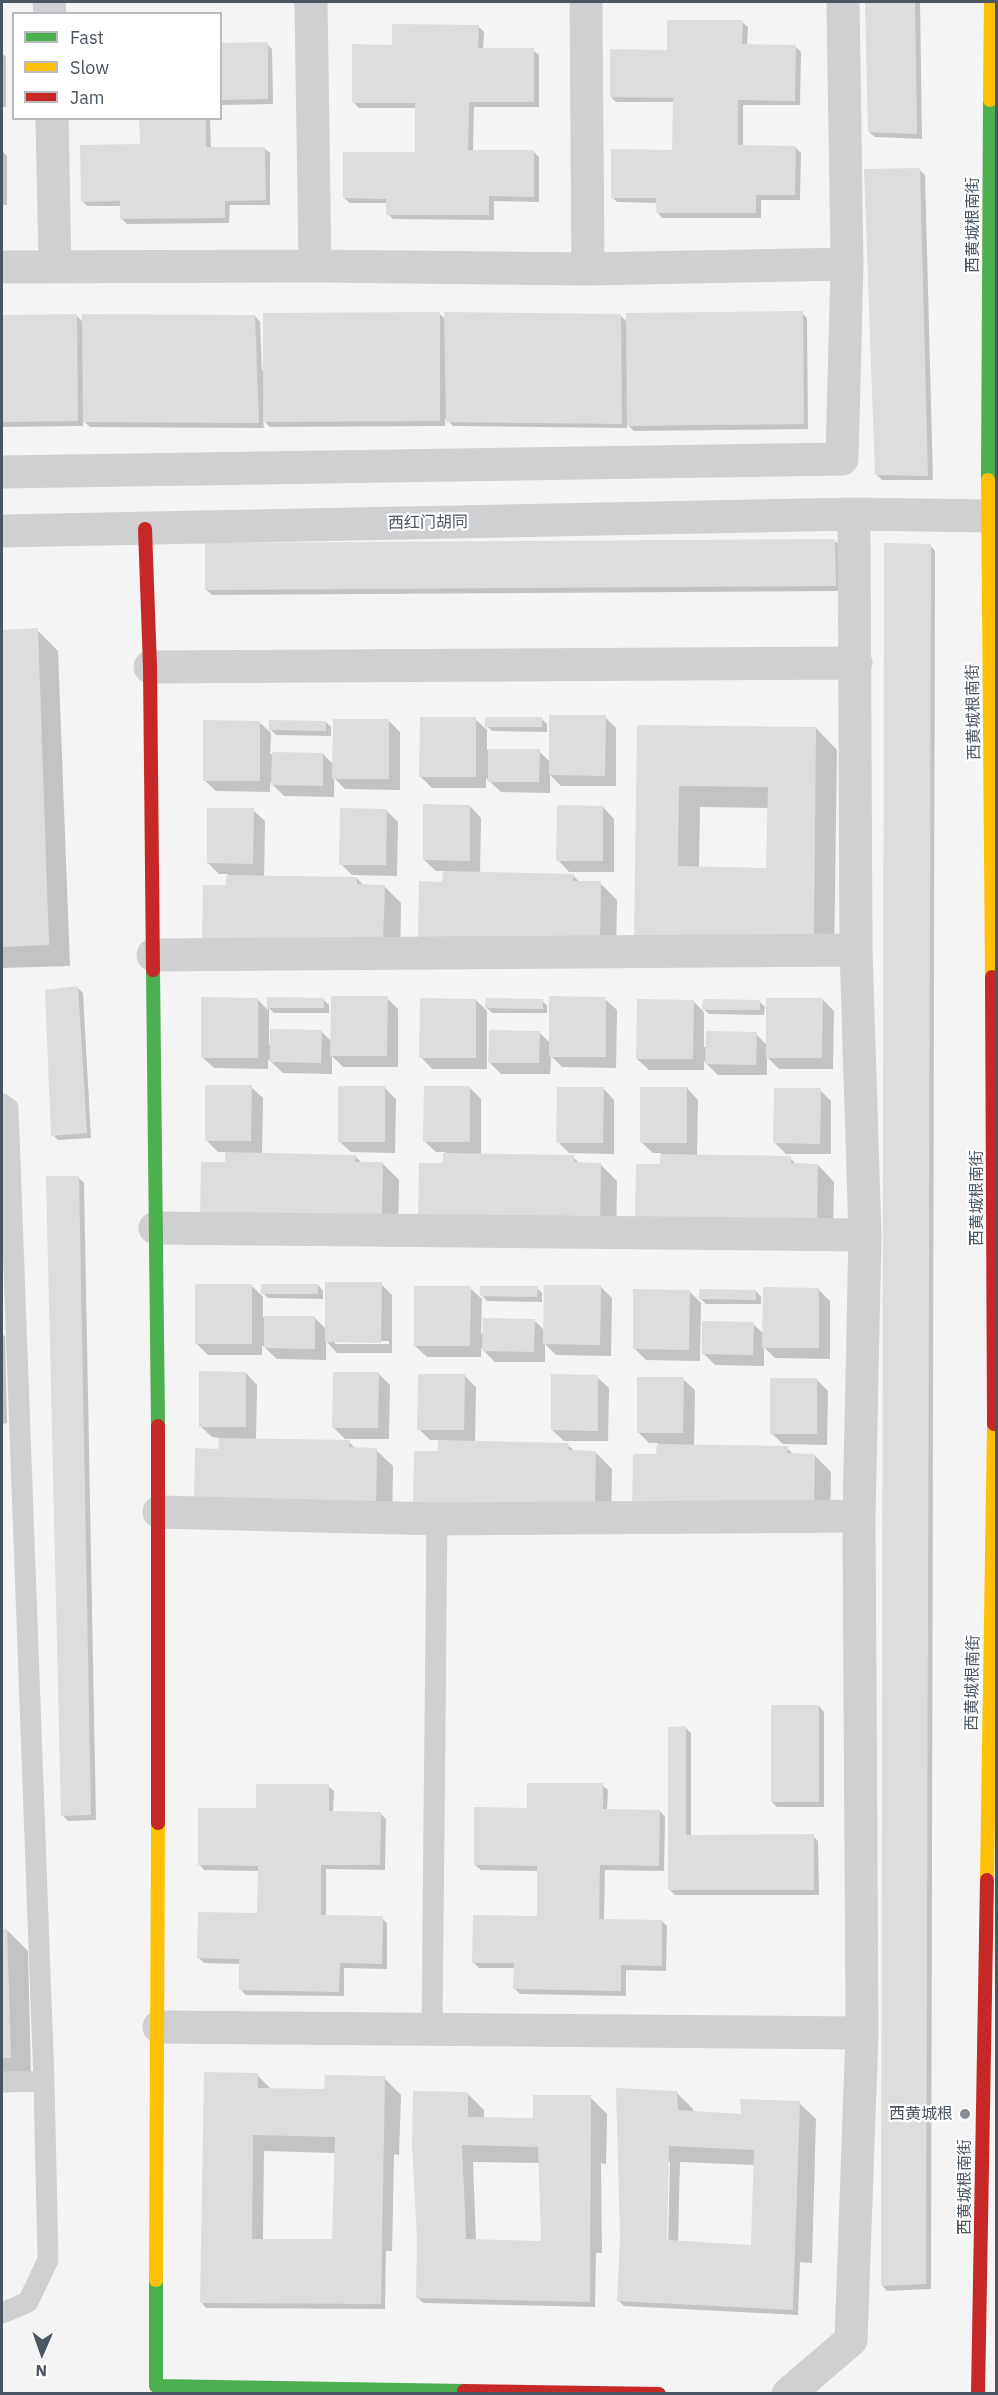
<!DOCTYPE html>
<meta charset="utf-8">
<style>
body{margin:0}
#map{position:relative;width:998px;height:2395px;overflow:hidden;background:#f4f4f4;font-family:"IBM Plex Sans",sans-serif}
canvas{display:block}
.frame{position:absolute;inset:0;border:3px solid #4a5661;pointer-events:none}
.legend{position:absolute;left:12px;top:12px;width:210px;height:108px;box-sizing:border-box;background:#fff;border:2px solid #b7bbc0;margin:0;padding:8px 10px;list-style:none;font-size:18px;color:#4a5661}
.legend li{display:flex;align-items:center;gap:12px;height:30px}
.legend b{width:30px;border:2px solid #b7bbc0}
.north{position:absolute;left:12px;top:2323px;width:60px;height:60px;-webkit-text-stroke:4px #fff;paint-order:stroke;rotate:182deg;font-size:16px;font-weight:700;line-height:24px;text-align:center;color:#4a5661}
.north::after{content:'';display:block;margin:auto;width:21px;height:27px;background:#4a5661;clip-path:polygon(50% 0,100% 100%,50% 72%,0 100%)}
</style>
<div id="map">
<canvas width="998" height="2395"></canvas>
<div class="frame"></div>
<ul class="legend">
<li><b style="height:8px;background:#4caf50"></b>Fast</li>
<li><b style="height:8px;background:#ffc107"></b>Slow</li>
<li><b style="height:8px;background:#c62828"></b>Jam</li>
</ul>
<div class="north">N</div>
</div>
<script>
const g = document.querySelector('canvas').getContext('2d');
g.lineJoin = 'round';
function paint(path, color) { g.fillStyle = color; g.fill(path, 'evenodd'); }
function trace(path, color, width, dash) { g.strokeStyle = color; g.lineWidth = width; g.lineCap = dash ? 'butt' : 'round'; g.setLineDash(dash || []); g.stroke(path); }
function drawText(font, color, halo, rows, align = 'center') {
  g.font = font + ' "IBM Plex Sans","Noto Sans SC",sans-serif'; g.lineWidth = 4.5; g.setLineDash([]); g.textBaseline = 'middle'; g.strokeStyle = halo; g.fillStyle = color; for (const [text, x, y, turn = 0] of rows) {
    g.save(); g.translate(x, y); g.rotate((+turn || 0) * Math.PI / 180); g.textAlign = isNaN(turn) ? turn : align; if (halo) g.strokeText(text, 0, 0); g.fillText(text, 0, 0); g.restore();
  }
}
paint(new Path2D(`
 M867,2h53l2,137 -47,-2 -6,-5z
 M742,22l6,5 -1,19h48l6,6 -1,53h-57v42h52l6,6 -1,47h-39v18h-99l-5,-6v-9l-40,-1 -5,-5 62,-46v-49h-58l-5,-5 57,-46z
 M478,26l6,6 -1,18h50l6,5v52h-65l-1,44 61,1 5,5v45l-45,-1v19l-101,-1 -5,-5v-11h-38l-6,-5 72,-44v-46h-57l-6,-6 41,-56z
 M220,44h47l5,5 1,55 -53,1z
 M2,53l4,4v50h-4z
 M141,118h69l1,31 53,-1 6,5v52h-40l-1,18 -102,1 -5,-5v-13h-35l-5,-5 59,-56z
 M2,150l5,6v49h-5z
 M920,170l5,5 8,305h-51l-6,-6z
 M439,313l7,7 174,-5 7,7 175,-9 5,5 1,111 -174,2 -7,-7v4l-174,-2 -8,-8v8l-175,1 -7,-7 1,8 -174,-1 -7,-7v6l-81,1v-110l75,-1 6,6 172,-6 5,6 2,49z
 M835,541l5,5 1,45 -629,4 -6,-5z
 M930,545l5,6 -4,1738 -44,2 -5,-6z
 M37,630l21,21 12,315 -68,2v-337z
 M605,717l11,11v58h-55l-11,-11v18l-49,-1 -15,-14v10h-54l-12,-12 55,-57 12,11v20l52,1 11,11z
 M542,719l5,5v8l-55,-1 -5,-5z
 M389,721l11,11v58l-55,-1 -11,-11v19l-50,-1 -14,-14v10l-54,-1 -12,-11 55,-58 12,11 -1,21h53l11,11z
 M270,722h56l5,5v9l-55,-1 -5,-5v3z
 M638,726l178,2 21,22 -3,212 -177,-2zM700,807l69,1 -1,61 -69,-1z
 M470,806l11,12 -1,55 93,2 7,8h20l17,17 -1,56 -172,-73v-12h-8l-12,-11z
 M603,807l11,12v53h-45l-11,-12z
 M253,810l12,11 -1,56 93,1 7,8h20l17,17 -1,57 -172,-73v-13h-9l-11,-11z
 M386,810l12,12 -1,54 -45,-1 -11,-11z
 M78,988l5,5 8,145 -33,2 -5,-5z
 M387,998l11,11v58h-55l-11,-11v18l-49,-1 -15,-14v10l-54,-1 -12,-11 56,-57 10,10 1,-11 55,1 5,5v8h-55l-5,-5v37h3l49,-14 11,11z
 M605,999l12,11 -1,58 -54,-1 -11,-11 -1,18h-49l-13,-13 51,-29 11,11z
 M476,1000l11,11v-11h55l5,6v7h-55l-5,-5v61h-55l-11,-12z
 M704,1000l55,1 6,6 -1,8 -55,-1 -5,-5v38h3l49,-13 11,11 56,-45 11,11 -1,58h-54l-12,-12v18h-49l-14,-14v9h-55l-12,-11 56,-58 11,11z
 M251,1087l12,11 -1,56 93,2 7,7h20l17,17 -1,57 -172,-73v-12h-8l-12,-12z
 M385,1088l11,11 -1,54 -44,-1 -12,-11z
 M470,1088l11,11v56l92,2 7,7h20l17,17 -1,57 -172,-73 1,-13h-9l-12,-11z
 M603,1088l11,12v54l-45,-1 -11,-11z
 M687,1088l11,12 -1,56 93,2 7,7h21l16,17 -1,57 -171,-74 -1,-12h-8l-12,-11z
 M820,1090l11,11v53h-45l-11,-11z
 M78,1177l6,6 12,637 -28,1 -5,-5z
 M381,1284l11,11v58h-55l-11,-12v19l-49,-1 -15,-14v10h-54l-12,-12 55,-58 12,12v20l52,1 11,11zM335,1341h54v3h-54z
 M263,1285h55l5,6v8l-55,-1 -5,-5v4z
 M600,1286l12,12 -1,58 -55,-1 -11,-11v18h-50l-14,-14v9h-54l-12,-11 55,-58 12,11 -1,34h3l50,-13 11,11z
 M482,1287l55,1 5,5v9l-55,-1 -5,-6v4z
 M819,1290l11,11v58l-55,-1 -11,-11v19l-49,-1 -13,-13 51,-28 11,10z
 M689,1291l12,12 -1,58 -54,-1 -12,-12z
 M700,1291h56l5,6v7h-55l-5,-5v3z
 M2,1333l3,4 2,86 -5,1z
 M246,1373l11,12 -1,55 93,2 7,7 20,1 17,16 -1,57 -172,-73v-12l-8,-1 -12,-11z
 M379,1374l11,11 -1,54h-44l-12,-12z
 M464,1375l12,12 -1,56 93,2 7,7h20l17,17 -1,57 -172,-86h-9l-11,-11z
 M597,1377l12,11 -1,53h-44l-12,-11z
 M683,1379l12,11 -1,56 93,2 7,7h20l17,17 -1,57 -172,-73v-13h-9l-11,-11z
 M817,1380l11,11 -1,54 -44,-1 -12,-11z
 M819,1706l5,6v95h-47l-5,-5z
 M686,1728l5,5v103h122l5,5 1,54h-144l-5,-5z
 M602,1785l6,5 -1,20 53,1 5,6 -1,54 -59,-1 -1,50 58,1 5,5 -1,45 -40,-1v26l-106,-2 -5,-5v-21h-36l-5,-5 64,-46 1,-46 -58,-1 -6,-5 53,-56z
 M328,1786l6,5 -1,22h47l6,6 -1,51 -59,-1v48l56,1 5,5v46l-43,-1v28l-98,-1 -6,-6 1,-25 -37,-1 -5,-5 59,-43 1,-44 -55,-1 -5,-6 58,-55z
 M2,1930h5l21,21 3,128h-29z
 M257,2075l15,15 54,1 58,-13 17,17 -2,60 -5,-1 -2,97h-6l-1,58 -179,-1 -5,-6zM264,2151l72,2v88l-73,-1z
 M676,2092l17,17v3l49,3 57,-12 17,16 -4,144 -12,-1 -2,53 -174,-9 -5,-5zM667,2162h3l-2,86h-3zM680,2162l75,3 -3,81 -74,-3z
 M467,2093l17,17v9l50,1 56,-23 17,17 -1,50 -5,-1 1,90h-6l-1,54 -172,-4 -6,-6zM473,2162l67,1 3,80 -67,-2z`), '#0003');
paint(new Path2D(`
 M865,2h50l2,132 -49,-2z
 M667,20h76l-1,24 54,1 -1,56 -57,-1v45l58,1 -1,49h-39v18h-100v-15h-45v-49l61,1 1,-52 -63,-1v-48l57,1z
 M392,24l87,1 -1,23h56v54h-65l-1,48h66v47l-45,-1v19h-103v-16l-43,-1v-46h72v-49h-63v-59l40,1z
 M268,42v57l-48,1v-57z
 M139,118h67v29h59l1,53 -41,1v17l-105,1v-18l-39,1 -1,-57 60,-1z
 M920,168l8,308 -53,-1 -11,-306z
 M803,311l1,113 -177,2 -1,-113z
 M440,312v109l-177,1v-109z
 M444,312l177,2 1,110 -176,-2z
 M77,314l1,107 -76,1v-107z
 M82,314l173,1 4,108 -176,-1z
 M835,539l1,47 -631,4v-47z
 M884,543l47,1 -5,1740 -45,2z
 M38,628l11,317 -47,2v-317z
 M549,715h57l-1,61 -56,-1z
 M420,717h56v60h-57z
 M485,717h57v10h-57z
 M333,719h56v60h-57z
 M203,720l57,1v60h-57z
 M269,720l57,1v10l-57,-1z
 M637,725l179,2 -2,214 -180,-2zM679,786l89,1 -2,81 -88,-2z
 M488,749h52l-1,33h-51z
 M272,752l51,1v33l-52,-1z
 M423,804l47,1v56l-47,-1z
 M557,805l46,1v55h-47z
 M207,808h47l-1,56 -46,-1z
 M340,808l47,1 -1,56h-47z
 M443,871l131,3 -1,7h28l-1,59 -182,-3 1,-56 23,1z
 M226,875l131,2v7l28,1 -2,59 -181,-3 1,-56h23z
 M78,986l9,147 -36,3 -6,-146z
 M331,996h57l-1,60h-57z
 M549,996l57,1v60h-57z
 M201,997l57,1v60h-57z
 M267,997l57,1v10h-57z
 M420,998l56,1v59h-57z
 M486,998l57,1v10l-58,-1z
 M766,998h57l-1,60h-56z
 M637,999l57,1 -1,59h-57z
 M703,999l57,1v10h-58z
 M270,1029l52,1 -1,33 -51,-1z
 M489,1030l51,1 -1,32h-51z
 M706,1031l51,1 -1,33 -51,-1z
 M205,1085h47l-1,56h-46z
 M338,1086h47v56h-47z
 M424,1086h46v56h-47z
 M557,1087h47l-1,56h-47z
 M640,1087h47v56h-47z
 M774,1088h47l-1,56 -47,-1z
 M225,1152l131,3 -1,7h28l-1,59 -182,-3 1,-56h24z
 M443,1153l131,2v7l27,1 -1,59 -182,-3 1,-56h24z
 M660,1154l131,2v7l27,1 -1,59 -182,-3 1,-56h24z
 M46,1176h33l12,639 -30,1z
 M325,1282h57l-1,61 -56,-1z
 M195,1284h57v60h-57z
 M261,1284h57v10h-57z
 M544,1285h57l-1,60 -57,-1z
 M414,1286h57l-1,60h-56z
 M480,1286h58l-1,11 -57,-1z
 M763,1287l56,1v60h-57z
 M633,1289l57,1 -1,60 -56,-1z
 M699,1289l57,1v10l-57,-1z
 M264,1316h51v33l-51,-1z
 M483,1318l52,1 -1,33 -52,-1z
 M702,1321l52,1 -1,33 -51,-1z
 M199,1371l47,1v55h-47z
 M333,1372h46l-1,56h-46z
 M418,1374h47l-1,56h-47z
 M551,1374l47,1v56l-47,-1z
 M637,1377h47l-1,56h-46z
 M770,1378h47v56h-47z
 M219,1438l131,2 -1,7 28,1 -1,59 -182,-3 1,-56 23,1z
 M438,1440l130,3 1,7 27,1 -1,59 -182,-4 1,-55h24z
 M657,1444l131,2 -1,7 28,1 -1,59 -182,-3 1,-56h23z
 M771,1705h48v97h-48z
 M686,1726v109l128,-1v56h-146v-163z
 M527,1783h76v26l57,1 -1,56 -59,-1 -1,54 63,1v46l-41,-1v26l-108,-2 1,-26h-42l1,-48 64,1v-50l-63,-1v-58l53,1z
 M256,1784h73v27l52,1 -1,53h-59v50l62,1 -1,48 -42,-1 -1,29 -100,-2v-31l-42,-1 1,-46 59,1 1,-47 -60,-1v-57h58z
 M2,1929h5l4,129h-9z
 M204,2072l54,1v15l66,1 1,-14 60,1 -4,228 -181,-1zM253,2135l82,2 -3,102h-80z
 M616,2088l61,3 1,19 63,4 -1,-15 60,2 -7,209 -176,-9 3,-63zM669,2146l85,4 -3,95 -84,-5z
 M413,2091l55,1v25l65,1v-23h58l-1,207 -174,-4 1,-60 -5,-93zM462,2145l76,2 3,94 -75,-2z`), '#ddddde');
trace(new Path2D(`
 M2,1104l6,4 36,973
 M432,2029l5,-510
 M2,2082l42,-1 4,179 -20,42 -26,11`), '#ced0d2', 21);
trace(new Path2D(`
 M49,2l1,12
 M311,2l4,264
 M586,2l2,267
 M52,118l3,149
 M2,267l313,-1 273,3 259,-5
 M2,472l840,-13 5,-195 -4,-262
 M2,531l852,-17 134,2
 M150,667l706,-4
 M153,955l703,-5
 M155,1228l710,7
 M159,1512l278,7 422,-3
 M159,2027l703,6
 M788,2394l63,-54 11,-307 -3,-517 6,-281 -9,-285 -2,-436`), '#ced0d2', 33);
trace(new Path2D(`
 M988,480l2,-380
 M153,970l5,456
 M156,2280v106l308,5`), '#4caf50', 14);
trace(new Path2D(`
 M990,100l1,-98
 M988,480l4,497
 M987,1880l7,-456
 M156,2280l2,-457`), '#ffc107', 14);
trace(new Path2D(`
 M145,529l5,138 3,303
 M992,977l2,447
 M158,1823v-397
 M464,2391l195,3
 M978,2394l9,-514`), '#c62828', 14);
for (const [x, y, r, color] of [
 [965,2114,6,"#868d94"]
]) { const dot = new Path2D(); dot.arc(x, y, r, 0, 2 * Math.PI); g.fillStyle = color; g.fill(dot); trace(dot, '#fff', 2); }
drawText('16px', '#4a5661', '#fff', [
 ["西黄城根南街",973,225,-90],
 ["西红门胡同",428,523,-1],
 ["西黄城根南街",974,712,-91],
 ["西黄城根南街",977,1198,-90],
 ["西黄城根南街",973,1683,-89],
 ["西黄城根南街",965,2187,-90]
]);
drawText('16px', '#4a5661', '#fff', [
 ["西黄城根",953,2114]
], 'right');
</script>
